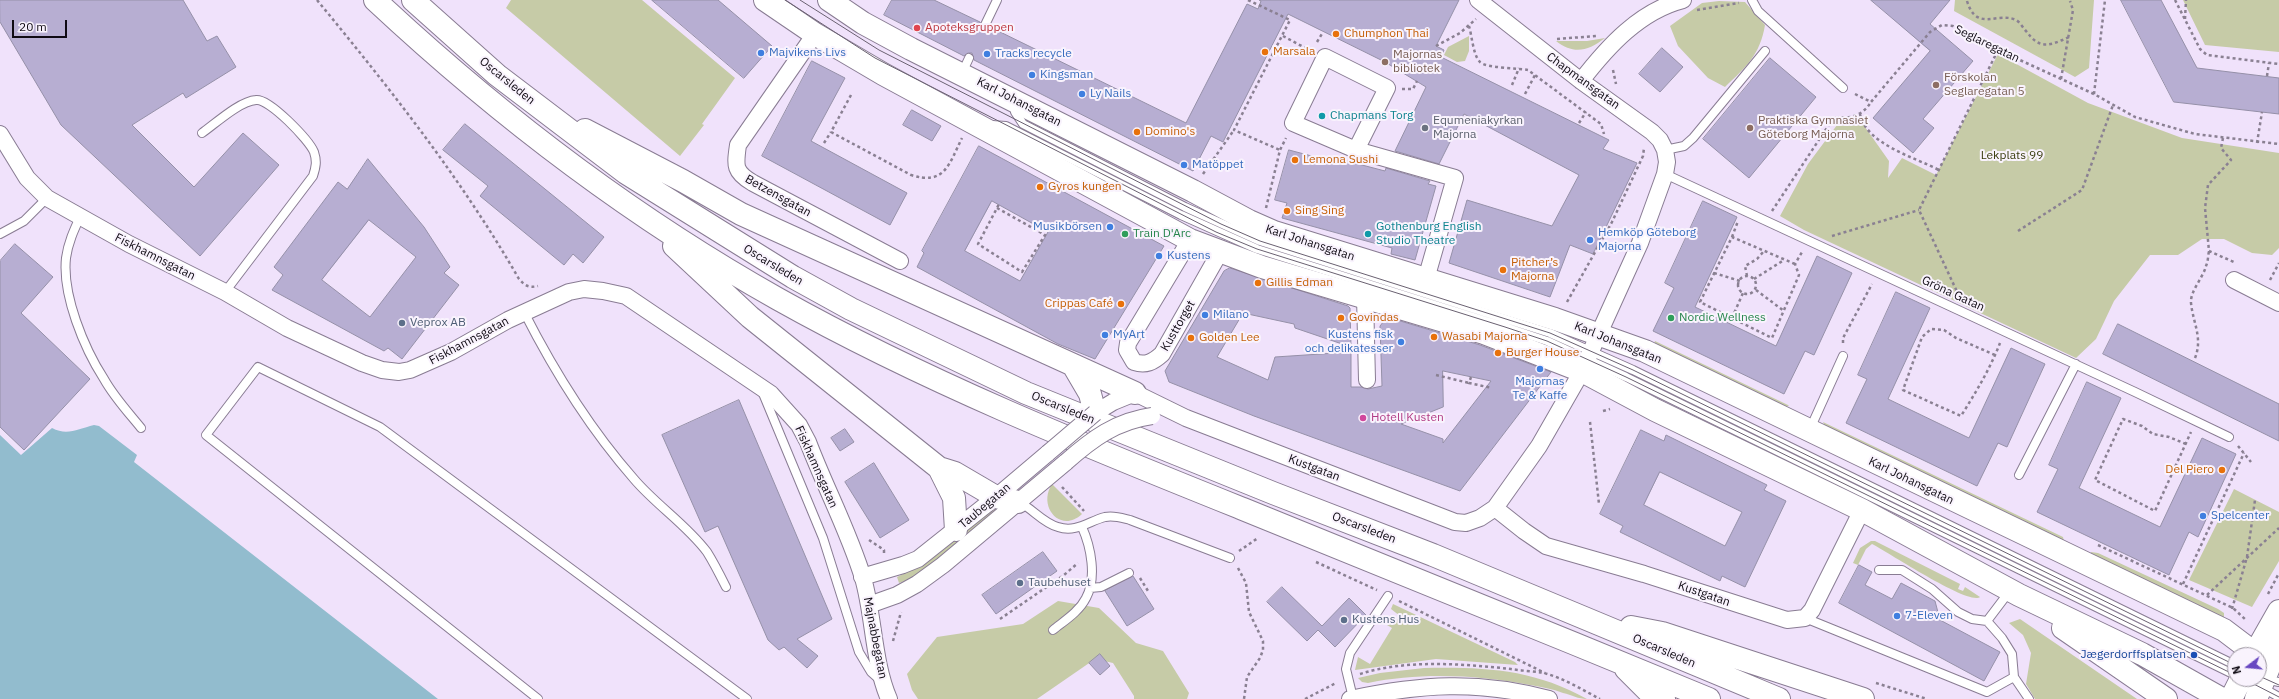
<!DOCTYPE html>
<meta charset="utf-8">
<style>
body{margin:0}
#map{position:relative;width:2279px;height:699px;overflow:hidden;background:#f0e2fb;font-family:"IBM Plex Sans",sans-serif}
canvas{display:block}
.north{position:absolute;left:2227px;top:647px;width:40px;height:40px;box-sizing:border-box;background:#f9f3fd;border:1px solid #9c96a0;border-radius:50%;rotate:254deg;font-size:11px;font-weight:700;line-height:16px;text-align:center;color:#100b14}
.north::after{content:'';display:block;margin:auto;width:14px;height:18px;background:#6848c1;clip-path:polygon(50% 0,100% 100%,50% 72%,0 100%)}
.scale{position:absolute;left:12px;top:20px;width:55px;height:18px;box-sizing:border-box;border:2px solid #100b14;border-top:0;padding-left:5px;font-size:12px;line-height:14px;white-space:nowrap;color:#100b14;-webkit-text-stroke:3px #f9f3fd;paint-order:stroke}
</style>
<div id="map">
<canvas width="2279" height="699"></canvas>
<div class="north">N</div>
<div class="scale">20 m</div>
</div>
<script>
const g = document.querySelector('canvas').getContext('2d');
g.lineJoin = 'round';
function paint(path, color) { g.fillStyle = color; g.fill(path, 'evenodd'); }
function trace(path, color, width, dash) { g.strokeStyle = color; g.lineWidth = width; g.lineCap = dash ? 'butt' : 'round'; g.setLineDash(dash || []); g.stroke(path); }
function drawText(font, color, halo, rows, align = 'center') {
  g.font = font + ' "IBM Plex Sans",sans-serif'; g.lineWidth = 4; g.setLineDash([]); g.textBaseline = 'middle'; g.strokeStyle = halo; g.fillStyle = color; for (const [text, x, y, turn = 0] of rows) {
    g.save(); g.translate(x, y); g.rotate((+turn || 0) * Math.PI / 180); g.textAlign = isNaN(turn) ? turn : align; if (halo) g.strokeText(text, 0, 0); g.fillText(text, 0, 0); g.restore();
  }
}
paint(new Path2D(`
 M511,0h131l93,78 -33,46 2,1 -24,31 -174,-148z
 M1955,0h139l-5,68 -14,9 -121,-66z
 M2183,0h96v52l-74,-7z
 M1719,1l26,1 20,23c-5,30 -19,42 -40,62l-17,-9 -30,-32 -8,-20 32,-23z
 M1469,36v15l-4,10 -8,1 -13,-7 4,-8z
 M1605,38c-17,13 -31,17 -49,3h31z
 M1998,54l90,49 94,35 97,15v95l-7,7 -20,-2 -28,-14h-22l-24,16h-28l-36,46 -18,38 -20,19 -272,-128 -24,-14 28,-52 29,-39 25,-5 3,7 24,34 -1,17 14,-20 34,17z
 M1655,341l133,64 1,1 -8,1 -129,-57z
 M1823,422l240,115 2,9 -239,-117z
 M1052,484l30,30c-21,20 -45,-7 -30,-30z
 M2234,489l45,23v49l-27,46 -63,-27z
 M995,505l3,4c-26,22 -68,65 -99,74l-2,-6 21,-10z
 M1871,541h4l85,43 -2,5 5,2 2,-4 15,10c-11,9 -92,-45 -108,-53l-6,5 -8,16 -5,-2 7,-15z
 M2091,552l7,1 120,56 6,4v10l-134,-64z
 M1058,601l41,7 37,35 27,8 26,42 -2,6h-53v-3l-21,-33 -18,-4 -58,40h-119l-6,-9 -5,-16 30,-37 86,-13z
 M1393,604l122,58 3,3 -82,-6 -81,11 3,-13 12,7 22,-36 -10,-6 3,-4 9,6 6,-8 -9,-7z
 M2020,619l117,80h-102l-9,-15 5,-31 -8,-18 -14,-12z
 M1424,668c61,-1 109,1 163,31 -9,0 -15,-4 -24,-6 -10,-4 -22,-6 -33,-8 -51,-10 -110,-13 -162,-2l-6,-1 -4,-4 22,-5z`), '#c6cba7');
paint(new Path2D(`
 M94,425l5,1 38,29 -3,7 304,237h-438v-264l21,20 31,-27c15,8 26,1 42,-3z`), '#92bcce');
const building = new Path2D(`
 M0,0h183l24,41 10,-5 19,31 -50,31 -3,-5 -51,32 62,62 49,-54 36,32 -79,91 -139,-131 -61,-103z
 M652,0h66l54,46 -28,32z
 M892,0h42l46,22 2,8h4l4,-3 196,96 61,-119 11,5 3,-8 -2,-1h200l-23,46 8,4 -3,7 168,83 -6,9 34,14 -44,91 -23,-9 -20,52 -101,-34 18,-63 85,26 27,-51 -115,-61 -25,50 -44,-13 31,-64 -41,-25 -97,-48 -65,128 -12,-6 -18,35 -219,-111 -2,-7h-4l-4,3 -80,-41z
 M1871,0h79l-20,24 43,37 -50,58 11,9 -21,25 -40,-35 57,-67z
 M2121,0h40l36,68 82,10v36l-105,-12z
 M1662,48l21,19 -23,25 -21,-18z
 M1770,58l46,39 -67,81 -46,-39z
 M812,61l33,17 -34,63 96,52 -17,32 -128,-69z
 M912,110l29,16 -9,15 -29,-16z
 M465,124l139,113 -21,26 -10,-9 -9,11 -84,-69 8,-10 -45,-36z
 M979,146l185,100 -69,113 -37,-15 -141,-77 7,-14 -2,-2zM992,201l56,31 -28,49 -55,-30z
 M1289,150l49,13 1,-4 46,12 1,-3 44,13 -2,3 8,2 -21,74 -24,-6 1,-6 -110,-30 5,-15 -12,-3z
 M368,159l56,68 26,40 -6,6 15,12 -57,74 -14,-11 -4,3 -112,-61 11,-15 -9,-8 64,-85 9,7zM369,220l47,37 -46,60 -48,-37z
 M1703,201l34,16 -42,90 81,39 41,-90 35,17 -38,82 -9,-4 -21,43 -131,-63 21,-43 -9,-5z
 M15,244l38,33 -32,36 69,66 -66,71 -24,-23v-166z
 M1230,268l118,38 2,2 1,39 -56,-19 -1,-4 -51,-11 -26,44 51,23 7,-23 76,-5v35h10l7,2 14,-3 -2,-60 7,-9 93,28 71,27 -91,119 -206,-75 -85,-34 -4,-11 59,-100zM1443,371l48,10 -48,62v-4l-42,-15 42,-17z
 M1896,292l34,16 -42,91 81,39 42,-90 34,16 -38,83 -9,-4 -21,43 -131,-63 21,-44 -9,-4z
 M2118,324l161,80v37l-176,-87z
 M2087,382l34,16 -42,90 81,39 42,-89 34,16 -38,83 -9,-5 -20,43 -132,-63 21,-43 -9,-4z
 M739,400l93,219 -35,20 21,17 -11,12 -23,-21 -5,3 -11,-10 -50,-114 -13,6 -43,-97z
 M845,429l9,13 -14,9 -9,-13z
 M1641,430l23,11 2,-6 101,50 -3,5 22,11 -41,86 -23,-11 -2,5 -100,-49 3,-6 -23,-12zM1660,472l82,40 -17,34 -81,-41z
 M874,463l35,57 -29,18 -35,-56z
 M1043,552l14,19 -61,43 -14,-19z
 M1859,565l13,7 -7,13 27,14 9,-16 34,18 5,19 60,32 -16,29 -145,-78z
 M1133,576l21,33 -27,17 -22,-35z
 M1282,587l40,39 27,-28 17,17 -31,32 -17,-17 -11,11 -40,-39z
 M1100,654l10,12 -10,9 -11,-12z`);
paint(building, '#b7aed2');
trace(building, '#9590a8', 1);
const lane = new Path2D(`
 M1752,0l6,11 85,77
 M985,25l12,-25
 M962,73l7,-15
 M1014,105l1,7 8,12 162,83 75,34 290,92 83,37 602,295
 M992,125l14,1 175,89 76,34 248,78 42,14 79,36 609,298
 M202,133c14,-10 38,-32 54,-33 13,-2 53,40 58,52 3,9 2,15 -1,24l-88,116
 M1665,150l19,-4 9,-8 72,-87
 M1665,174l470,218 94,45
 M80,217c-6,13 -12,26 -14,41 -4,37 18,90 38,121 10,18 24,33 37,49
 M0,234l24,-13 23,-23
 M524,312c30,59 67,118 110,167 22,26 53,46 73,73 7,11 13,23 19,35
 M762,391l61,147 36,114 12,20 9,8
 M1810,429l33,-73
 M2019,475l57,-111
 M1019,502c14,7 24,21 39,25 18,6 31,-6 47,-10 9,-2 17,1 25,3l100,38
 M1879,570h23l30,19 26,23 14,7 15,2 15,17 10,16 2,23 15,22
 M1090,588l11,-1 28,-14
 M1805,618l182,74 27,-15
 M1987,621l22,-29
 M1053,630c11,-9 26,-18 33,-32 11,-20 5,-51 -4,-71
 M2265,679l14,3
 M2261,687l18,10
 M1353,698l-7,-29 4,-16 38,-57
 M538,699l-332,-264 52,-68 122,60 367,272`);
const street = new Path2D(`
 M815,34l-77,111c-3,21 -4,27 15,38l147,78
 M1325,57l62,31 -31,62 -63,-27z
 M1581,81c27,-35 59,-70 102,-81
 M0,134l27,44 20,20 82,46 96,48 62,36 75,35 20,7 17,2 11,-2 41,-18 57,-32 61,-28 15,-3 19,2 23,5 145,98 28,31 9,17c17,45 41,90 55,136 11,38 10,84 26,121
 M1356,150l99,28 -29,101
 M1190,240l-62,103 -1,7 7,12c12,4 19,0 28,-8l58,-102
 M2234,280l45,23
 M1365,296l2,84
 M1095,413l18,-11 22,-9 51,25 269,104 11,1 14,-5 15,-10 44,-62 43,-75 58,-128 25,-69 2,-12 -2,-12 -5,-10 -8,-8 -71,-51 -103,-81
 M1495,508l29,23 22,15 98,28 143,46 18,-2 7,-8 50,-100
 M862,577l41,-12 15,-6 78,-62 52,-44
 M869,605l28,-10 20,-11 26,-19 123,-103
 M1350,699c71,-15 128,-19 199,0`);
const secondary = new Path2D(`
 M765,0l50,34 68,40 307,166 72,27 222,66 98,38 73,39 207,100 157,85 123,59 80,45
 M829,0l34,23 48,26 282,142 56,30 25,11 281,87 90,32 579,279 33,25
 M2063,628l103,71
 M2254,655l25,-44
 M2231,699l10,-20
 M2256,699l23,-56`);
const highway = new Path2D(`
 M375,0c122,114 257,217 403,299 148,83 308,147 465,210 156,63 311,126 466,190
 M413,0l84,75 129,98 167,104 58,32 175,84 247,100 160,62 346,144
 M585,130l98,51 58,33 394,179
 M674,246l76,71 189,151 15,30 2,32
 M1073,365l17,29 5,19
 M939,468l16,5 41,24 22,5
 M1631,627l31,6 201,66
 M1626,669l23,23 15,7`);
trace(lane, '#897c93', 10);
trace(street, '#897c93', 18);
trace(secondary, '#897c93', 24);
trace(highway, '#897c93', 24);
trace(new Path2D(`
 M317,0c74,90 144,178 202,279 6,7 10,9 19,7
 M1248,0l42,20 -56,110 46,20
 M2175,0l25,49 7,6 72,9
 M1967,1c10,32 30,10 49,19 4,2 7,8 10,11 14,19 23,15 43,6
 M1697,10l42,-7
 M2185,19l1,-19
 M1469,26c3,10 4,29 11,36 5,6 38,6 48,8l73,54 3,10
 M1283,36l26,14
 M1557,39l39,-3
 M1317,42l6,-10
 M1436,46l24,-13 16,-14
 M1613,70l3,14
 M2267,76l2,-13
 M2061,79l12,-69 -3,-9
 M1512,85l7,-17
 M1402,89h11l4,-8
 M1525,94l10,-19
 M1855,94l16,8 59,-70 12,-7 11,1 45,24 96,44 41,23 60,17 84,10
 M2094,94l11,-94
 M851,95l-20,37 80,43c34,11 38,-11 51,-37
 M1860,114c6,30 54,43 79,56
 M1579,123l7,-11
 M2223,138l-2,10 10,12 -23,25 -3,23 4,43 27,12
 M824,143l7,-11
 M2257,143l5,-31
 M1203,174l31,-44
 M997,208l48,27 -23,37 -44,-28 19,-36 2,-4
 M1266,208l14,-58 6,-12
 M1772,211l62,-94c17,2 28,-1 37,-15
 M2018,231l64,-41 31,-85
 M1832,236l87,-26
 M1732,237l6,-16
 M1795,264l-63,-27 -32,65 72,36 27,-63 -4,-11 7,-12
 M1714,273l26,8
 M1738 285a9 9 0 1 1 18 0a9 9 0 1 1-18 0Z
 M1747,276l-2,-10 12,-7 7,-8
 M1754,279l30,-19
 M2270,280l9,-17
 M1756,290l28,21
 M1959,296l-40,-86 79,-160
 M1567,302l45,-80 31,-66 1,-8
 M1732,318l11,-25
 M1843,343v-5l29,-54
 M1995,355l-39,-17 -12,-8 -13,-1 -9,8 -19,53 58,26c15,-24 29,-47 39,-73
 M2195,358c8,-20 -2,-35 -4,-55 -1,-12 12,-25 15,-37 2,-4 2,-10 3,-15
 M1436,375l33,8
 M1471,377l-2,6 23,5
 M1603,411l7,-2
 M1590,422l9,82
 M2186,444l-17,-7 -16,-3 -11,-8 -19,-7 -28,61 60,31 36,-79
 M2238,446l13,16
 M1062,487l22,24
 M869,540l15,10v3
 M2098,545l135,63 13,12
 M1239,551l19,-13
 M1316,562l61,28
 M1238,568l8,15 3,29 14,29v9l-3,8 -13,19 -3,22
 M1140,578l8,13
 M2183,584l61,-131
 M2268,594l11,-21
 M2207,595l72,-67
 M1399,601l146,72
 M2232,609l15,-52 8,-57
 M1000,619l64,-44 14,-12
 M893,641l8,-29
 M1360,674c46,-15 104,-10 151,-5 11,2 23,2 33,4 19,5 39,17 56,26
 M1876,683l51,16
 M1305,699l31,-16`), '#8a8092', 2.5, [3, 3]);
trace(lane, '#fff', 8);
trace(street, '#fff', 16);
trace(secondary, '#fff', 22);
trace(highway, '#fff', 22);
trace(new Path2D(`
 M785,0l90,58 341,174 41,17 248,78 42,14 79,36 609,298
 M800,0l79,50 342,174 39,17 290,92 83,37 602,295
 M2259,676l20,9
 M2244,679l35,18`), '#6a6171', 1);
const streetBridge = new Path2D(`
 M1048,453l47,-40
 M1066,462c26,-23 50,-41 86,-46`);
trace(streetBridge, '#897c93', 18, []);
trace(streetBridge, '#fff', 16);
for (const [x, y, r, color] of [
 [917,28,4,"#e0444e"],
 [1336,34,4,"#e8710a"],
 [1265,52,4,"#e8710a"],
 [761,53,4,"#3f7fe0"],
 [987,54,4,"#3f7fe0"],
 [1385,62,4,"#8d6e63"],
 [1032,75,4,"#3f7fe0"],
 [1936,85,4,"#8d6e63"],
 [1082,94,4,"#3f7fe0"],
 [1322,116,4,"#0f9aa8"],
 [1425,128,4,"#6b7280"],
 [1750,128,4,"#8d6e63"],
 [1137,132,4,"#e8710a"],
 [1295,160,4,"#e8710a"],
 [1184,165,4,"#3f7fe0"],
 [1040,187,4,"#e8710a"],
 [1287,211,4,"#e8710a"],
 [1110,227,4,"#3f7fe0"],
 [1125,234,4,"#2e9e5b"],
 [1368,234,4,"#0f9aa8"],
 [1590,240,4,"#3f7fe0"],
 [1159,256,4,"#3f7fe0"],
 [1503,270,4,"#e8710a"],
 [1258,283,4,"#e8710a"],
 [1121,304,4,"#e8710a"],
 [1205,315,4,"#3f7fe0"],
 [1341,318,4,"#e8710a"],
 [1671,318,4,"#2e9e5b"],
 [402,323,4,"#5c6f8a"],
 [1105,335,4,"#3f7fe0"],
 [1434,337,4,"#e8710a"],
 [1191,338,4,"#e8710a"],
 [1401,342,4,"#3f7fe0"],
 [1498,353,4,"#e8710a"],
 [1540,369,4,"#3f7fe0"],
 [1363,418,4,"#d1479c"],
 [2222,470,4,"#e8710a"],
 [2203,516,4,"#3f7fe0"],
 [1020,583,4,"#5c6f8a"],
 [1897,616,4,"#3f7fe0"],
 [1344,620,4,"#5c6f8a"],
 [2194,655,4,"#1a4fb4"]
]) { const dot = new Path2D(); dot.arc(x, y, r, 0, 2 * Math.PI); g.fillStyle = color; g.fill(dot); trace(dot, '#f9f3fd', 1.5); }
drawText('12px', '#be3a42', '#f9f3fd', [
 ["Apoteksgruppen",925,28]
], 'left');
drawText('12px', '#c56008', '#f9f3fd', [
 ["Chumphon Thai",1344,34],
 ["Marsala",1273,52],
 ["Domino's",1145,132],
 ["Lemona Sushi",1303,160],
 ["Gyros kungen",1048,187],
 ["Sing Sing",1295,211],
 ["Pitcher’s",1511,263],
 ["Majorna",1511,277],
 ["Gillis Edman",1266,283],
 ["Crippas Café",1113,304,"right"],
 ["Govindas",1349,318],
 ["Wasabi Majorna",1442,337],
 ["Golden Lee",1199,338],
 ["Burger House",1506,353],
 ["Del Piero",2214,470,"right"]
], 'left');
drawText('12px', '#100b14', '#f9f3fd', [
 ["Seglaregatan",1987,44,26],
 ["Oscarsleden",507,81,39],
 ["Chapmansgatan",1583,81,36],
 ["Karl Johansgatan",1019,102,27],
 ["Betzensgatan",778,196,29],
 ["Karl Johansgatan",1310,243,18],
 ["Fiskhamnsgatan",155,257,27],
 ["Oscarsleden",773,265,31],
 ["Gröna Gatan",1953,294,25],
 ["Kusttorget",1178,326,-60],
 ["Fiskhamnsgatan",469,341,-28],
 ["Karl Johansgatan",1618,343,22],
 ["Oscarsleden",1063,408,22],
 ["Fiskhamnsgatan",816,467,66],
 ["Kustgatan",1314,468,21],
 ["Karl Johansgatan",1911,481,26],
 ["Taubegatan",985,506,-40],
 ["Oscarsleden",1364,528,21],
 ["Kustgatan",1704,594,19],
 ["Majnabbegatan",875,638,79],
 ["Oscarsleden",1664,651,23]
]);
drawText('12px', '#366cbe', '#f9f3fd', [
 ["Majvikens Livs",769,53],
 ["Tracks recycle",995,54],
 ["Kingsman",1040,75],
 ["Ly Nails",1090,94],
 ["Matöppet",1192,165],
 ["Musikbörsen",1102,227,"right"],
 ["Hemköp Göteborg",1598,233],
 ["Majorna",1598,247],
 ["Kustens",1167,256],
 ["Milano",1213,315],
 ["MyArt",1113,335],
 ["Kustens fisk",1393,335,"right"],
 ["och delikatesser",1393,349,"right"],
 ["Majornas",1540,382,"center"],
 ["Te & Kaffe",1540,396,"center"],
 ["Spelcenter",2211,516],
 ["7-Eleven",1905,616]
], 'left');
drawText('12px', '#785e54', '#f9f3fd', [
 ["Majornas",1393,55],
 ["bibliotek",1393,69],
 ["Förskolan",1944,78],
 ["Seglaregatan 5",1944,92],
 ["Praktiska Gymnasiet",1758,121],
 ["Göteborg Majorna",1758,135]
], 'left');
drawText('12px', '#0d838f', '#f9f3fd', [
 ["Chapmans Torg",1330,116],
 ["Gothenburg English",1376,227],
 ["Studio Theatre",1376,241]
], 'left');
drawText('12px', '#5b616d', '#f9f3fd', [
 ["Equmeniakyrkan",1433,121],
 ["Majorna",1433,135]
], 'left');
drawText('12px', '#393c0e', '#f9f3fd', [
 ["Lekplats 99",2012,156]
]);
drawText('12px', '#27864d', '#f9f3fd', [
 ["Train D'Arc",1133,234],
 ["Nordic Wellness",1679,318]
], 'left');
drawText('12px', '#4e5e75', '#f9f3fd', [
 ["Veprox AB",410,323],
 ["Taubehuset",1028,583],
 ["Kustens Hus",1352,620]
], 'left');
drawText('12px', '#b23c85', '#f9f3fd', [
 ["Hotell Kusten",1371,418]
], 'left');
drawText('12px', '#164399', '#f9f3fd', [
 ["Jægerdorffsplatsen",2186,655]
], 'right');
</script>
